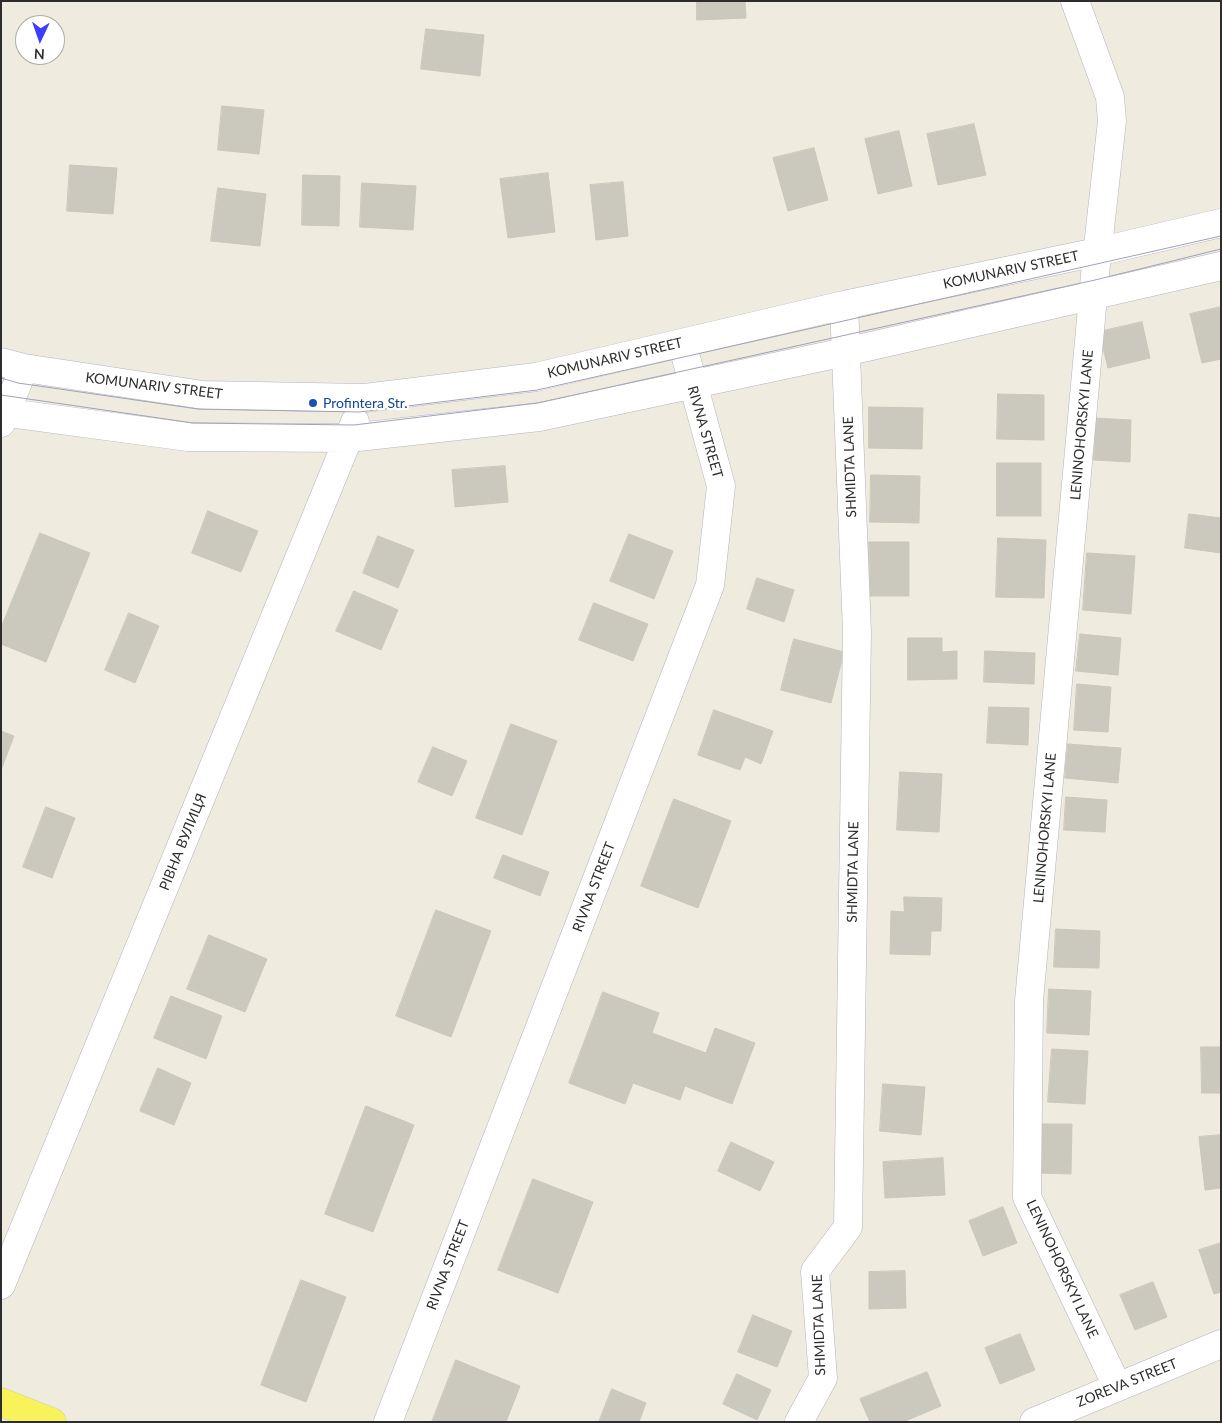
<!DOCTYPE html>
<meta charset="utf-8">
<style>
body{margin:0}
#map{position:relative;width:1222px;height:1423px;overflow:hidden;background:#efebdf;font-family:Lato,sans-serif}
canvas{display:block}
.frame{position:absolute;inset:0;border:2px solid #2d2d2d;pointer-events:none}
.north{position:absolute;left:15px;top:15px;width:50px;height:50px;box-sizing:border-box;background:#fff;border:1px solid #ababab;border-radius:50%;rotate:183deg;font-size:14px;font-weight:700;line-height:20px;text-align:center;color:#2d2d2d}
.north::after{content:'';display:block;margin:auto;width:18px;height:22px;background:#3e3cff;clip-path:polygon(50% 0,100% 100%,50% 72%,0 100%)}
</style>
<div id="map">
<canvas width="1222" height="1423"></canvas>
<div class="frame"></div>
<div class="north">N</div>
</div>
<script>
const g = document.querySelector('canvas').getContext('2d');
g.lineJoin = 'round';
function paint(path, color) { g.fillStyle = color; g.fill(path, 'evenodd'); }
function trace(path, color, width, dash) { g.strokeStyle = color; g.lineWidth = width; g.lineCap = dash ? 'butt' : 'round'; g.setLineDash(dash || []); g.stroke(path); }
function drawText(font, color, halo, rows, align = 'center') {
  g.font = font + ' Lato,sans-serif'; g.lineWidth = 4.5; g.setLineDash([]); g.textBaseline = 'middle'; g.strokeStyle = halo; g.fillStyle = color; for (const [text, x, y, turn = 0] of rows) {
    g.save(); g.translate(x, y); g.rotate((+turn || 0) * Math.PI / 180); g.textAlign = isNaN(turn) ? turn : align; if (halo) g.strokeText(text, 0, 0); g.fillText(text, 0, 0); g.restore();
  }
}
const building = new Path2D(`
 M697,1h48l1,17 -49,2z
 M426,29l58,6 -4,41 -59,-7z
 M222,106l42,4 -5,44 -41,-4z
 M974,124l12,51 -48,10 -11,-51z
 M899,131l13,55 -34,8 -13,-55z
 M814,148l14,52 -40,11 -15,-53z
 M70,165l47,3 -4,46 -46,-3z
 M548,173l7,59 -47,6 -8,-59z
 M303,175l37,1 -1,50 -37,-1z
 M623,182l5,54 -32,4 -6,-55z
 M362,183l54,3 -3,44 -53,-3z
 M218,188l48,6 -6,52 -49,-5z
 M1221,307v52l-19,4 -12,-49z
 M1142,322l8,36 -42,10 -9,-36z
 M998,394l46,1v45l-47,-1z
 M869,407l54,1 -1,41 -53,-1z
 M1095,418l36,2 -1,42 -36,-2z
 M997,463h44v53h-44z
 M505,466l3,36 -53,5 -3,-37z
 M871,475l49,1 -1,47 -49,-1z
 M208,511l50,20 -17,41 -49,-19z
 M1189,514l32,4v35l-36,-5z
 M40,533l50,20 -44,109 -45,-18v-16z
 M629,534l44,17 -19,48 -44,-18z
 M378,536l36,14 -16,38 -35,-15z
 M998,538l48,2 -2,58 -48,-1z
 M869,542h40v54h-39z
 M1087,553l48,3 -4,58 -48,-4z
 M757,578l37,12 -10,32 -37,-13z
 M354,591l44,19 -17,40 -45,-19z
 M594,603l54,21 -15,37 -54,-21z
 M129,613l30,13 -24,57 -30,-13z
 M1080,634l41,4 -3,37 -42,-4z
 M908,638h34v14l15,-1v28l-49,1z
 M794,639l50,13 -13,51 -50,-13z
 M985,651l50,2 -1,31 -50,-2z
 M1077,684l34,3 -3,45 -34,-2z
 M989,707l40,1 -1,37 -41,-2z
 M714,710l59,21 -12,33 -16,-7 -5,13 -42,-15z
 M511,724l46,17 -35,94 -46,-17z
 M1,731l13,5 -13,34z
 M1068,744l53,4 -3,35 -53,-5z
 M433,747l34,14 -15,35 -34,-14z
 M900,772l42,2 -3,58 -42,-2z
 M1066,797l41,3 -2,32 -41,-2z
 M674,799l57,22 -33,87 -57,-22z
 M46,807l29,11 -23,60 -29,-11z
 M503,855l46,17 -9,24 -46,-18z
 M904,897l38,1 -1,33h-10l-1,24 -40,-1 1,-43 13,1z
 M436,910l55,21 -40,106 -55,-21z
 M1056,929l44,2 -1,37 -45,-1z
 M209,935l58,24 -22,53 -58,-23z
 M1049,989l42,2 -2,44 -42,-2z
 M603,992l56,21 -7,20 54,20 9,-25 40,15 -23,61 -47,-18 -5,14 -47,-17 -8,21 -56,-21z
 M171,996l51,20 -16,43 -52,-21z
 M1201,1047h20v46h-19z
 M1052,1049l36,2 -3,53 -37,-2z
 M158,1068l33,15 -17,42 -34,-14z
 M883,1084l42,3 -4,48 -41,-4z
 M366,1106l48,19 -41,107 -48,-18z
 M1038,1124h34l-1,50 -34,-1z
 M1221,1135v53l-16,2 -6,-53z
 M731,1142l43,20 -14,29 -42,-20z
 M943,1158l2,37 -60,3 -2,-36z
 M533,1179l60,23 -35,91 -60,-23z
 M1003,1207l14,36 -34,13 -14,-35z
 M1221,1243v49l-7,2 -15,-44z
 M905,1271l1,37 -37,1v-37z
 M301,1280l45,17 -40,105 -45,-17z
 M1153,1282l14,35 -32,13 -15,-35z
 M753,1315l39,16 -15,36 -39,-15z
 M1020,1334l15,36 -35,14 -15,-36z
 M456,1360l64,26 -14,36h-74z
 M927,1372l14,34 -38,16h-33l-10,-23z
 M737,1374l34,16 -14,30 -34,-16z
 M612,1389l34,14 -7,19h-40z`);
paint(building, '#cbc9bd');
trace(building, '#cbc8b8', 1);
const minor = new Path2D(`
 M1075,1l35,96 2,24 -16,143 -67,737 -2,196 90,189
 M1,362l23,6 179,27 162,3 171,-21 308,-72 253,-53 124,-29
 M1,412l187,25 161,1 190,-21 306,-65 376,-86
 M1,423l23,-55
 M1,1285l354,-863
 M388,1422l322,-837 11,-99 -39,-143
 M799,1422l24,-44 -8,-107 33,-44 9,-595 -13,-327
 M1034,1422l187,-78`);
const major = new Path2D(`
 M1,1402l51,20`);
trace(minor, '#b3b3c1', 29);
trace(major, '#cdcdcd', 29);
trace(minor, '#fff', 28);
trace(major, '#f8f25b', 28);
trace(new Path2D(`
 M1,378l17,5 180,26 161,3 178,-22 684,-154
 M1,395l192,28 161,2 184,-22 557,-123 126,-31`), '#a2a1b8', 1);
for (const [x, y, r, color] of [
 [313,403,5,"#1a4fb4"]
]) { const dot = new Path2D(); dot.arc(x, y, r, 0, 2 * Math.PI); g.fillStyle = color; g.fill(dot); trace(dot, '#fff', 2); }
drawText('14px', '#2d2d2d', '#fff', [
 ["KOMUNARIV STREET",1011,270,-12],
 ["KOMUNARIV STREET",615,358,-13],
 ["KOMUNARIV STREET",154,386,7],
 ["LENINOHORSKYI LANE",1082,425,-85],
 ["RIVNA STREET",705,432,74],
 ["SHMIDTA LANE",850,467,-92],
 ["LENINOHORSKYI LANE",1045,828,-85],
 ["РІВНА ВУЛИЦЯ",183,842,-68],
 ["SHMIDTA LANE",853,872,-89],
 ["RIVNA STREET",594,887,-69],
 ["RIVNA STREET",448,1265,-69],
 ["LENINOHORSKYI LANE",1062,1269,65],
 ["SHMIDTA LANE",819,1325,-92],
 ["ZOREVA STREET",1127,1383,-22]
]);
drawText('14px', '#164399', '#fff', [
 ["Profintera Str.",323,403]
], 'left');
</script>
